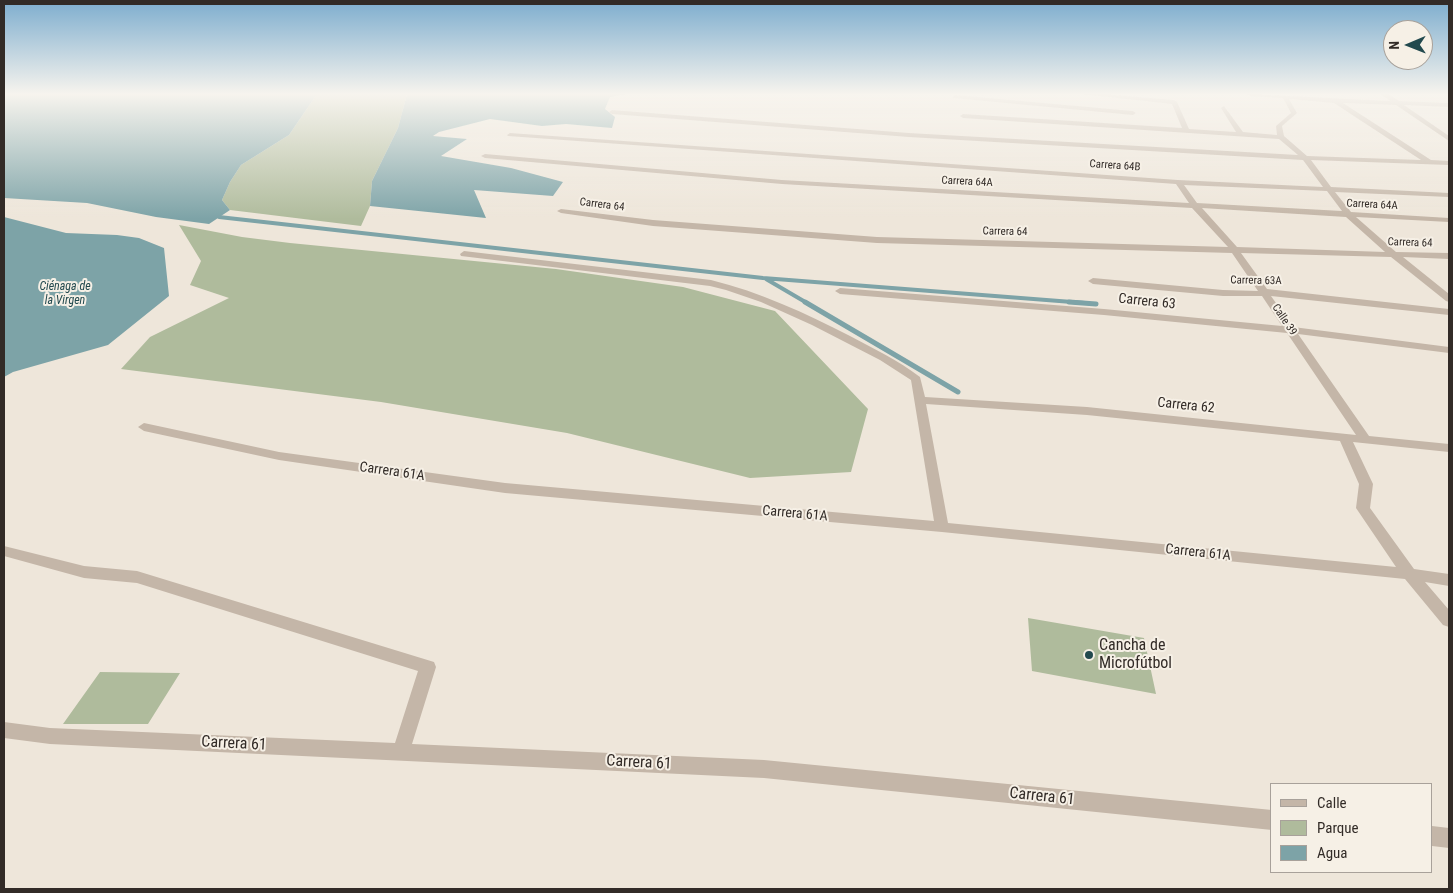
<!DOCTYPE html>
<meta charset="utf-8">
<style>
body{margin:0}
#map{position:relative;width:1453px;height:893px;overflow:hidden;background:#eee6da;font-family:"Roboto Condensed",sans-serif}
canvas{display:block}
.frame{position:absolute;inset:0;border:5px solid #322b27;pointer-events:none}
.legend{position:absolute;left:1270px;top:783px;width:162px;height:90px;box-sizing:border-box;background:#f6f0e6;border:1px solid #a8a19a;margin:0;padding:6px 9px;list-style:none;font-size:15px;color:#322b27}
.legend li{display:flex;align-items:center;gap:10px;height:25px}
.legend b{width:25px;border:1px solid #a8a19a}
.north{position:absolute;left:1383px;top:20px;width:50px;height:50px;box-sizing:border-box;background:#f6f0e6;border:1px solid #a8a19a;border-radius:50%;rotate:269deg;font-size:14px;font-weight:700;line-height:20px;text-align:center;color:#322b27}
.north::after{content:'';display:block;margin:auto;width:18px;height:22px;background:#22494e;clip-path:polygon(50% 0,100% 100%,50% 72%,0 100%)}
</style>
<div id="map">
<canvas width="1453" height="893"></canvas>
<div class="frame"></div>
<ul class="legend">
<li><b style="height:6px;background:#c4b6a8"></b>Calle</li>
<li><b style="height:14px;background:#afbb9c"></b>Parque</li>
<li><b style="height:14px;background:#7da3a7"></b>Agua</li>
</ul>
<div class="north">N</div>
</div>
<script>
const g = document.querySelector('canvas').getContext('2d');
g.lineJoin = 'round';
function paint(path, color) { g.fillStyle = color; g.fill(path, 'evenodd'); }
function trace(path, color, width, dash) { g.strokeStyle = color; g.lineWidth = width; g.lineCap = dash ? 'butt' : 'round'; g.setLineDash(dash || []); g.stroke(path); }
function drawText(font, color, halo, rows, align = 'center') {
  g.font = font + ' "Roboto Condensed",sans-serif'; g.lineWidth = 4; g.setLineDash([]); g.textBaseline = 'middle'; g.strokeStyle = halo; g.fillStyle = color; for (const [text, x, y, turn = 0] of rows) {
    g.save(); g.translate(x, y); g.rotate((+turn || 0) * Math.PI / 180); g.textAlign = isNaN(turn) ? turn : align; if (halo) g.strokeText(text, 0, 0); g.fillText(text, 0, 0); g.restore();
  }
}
paint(new Path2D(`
 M317,94h90l-9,34 -26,53 -2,25 -9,20 -131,-16 -8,-10 8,-18 11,-17 48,-30z
 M179,225l63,12 48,6 266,26 127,18 92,24 93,98 -17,63 -101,6 -183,-45 -186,-31 -260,-33 29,-32 79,-39 -39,-13 11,-24z
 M1028,618l116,20 12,56 -124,-23z
 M100,672l80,1 -32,51h-85z`), '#afbb9c');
paint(new Path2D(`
 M4,94h313l-28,41 -48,30 -11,17 -8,18 8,10 -21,14 -53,-7 -69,-14 -83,-5z
 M407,94h219l-16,3 -5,12 10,8 -3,11 -46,-4 -24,2 -52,-7 -51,13 -6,4 34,3 -26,17 70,12 52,14 -10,14 -79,-6 12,28 -116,-12 2,-25 26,-53z
 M4,217l62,16 51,2 22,3 25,10 5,48 -61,49 -95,27 -9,5z`), '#7da3a7');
trace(new Path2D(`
 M219,217l544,61 322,25
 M766,279l41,24`), '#7da3a7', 4);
trace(new Path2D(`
 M805,302l153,90
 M1069,302l27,2`), '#7da3a7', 5);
paint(new Path2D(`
 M1082,94h20l72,6 3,2 12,27 47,3 -15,-24 3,-2 19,26 34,3 -1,-9 15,-13 -8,-15 -33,-2 -3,-2 143,7 -9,-7h7l11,7 50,2v4l-45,-2 45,31v5l-53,-36 -53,-2 88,57 18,1v4l-138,-5 20,27 118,6v4l-114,-5 16,20 98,6v4l-93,-5 40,35 53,1v6l-46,-2 46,37v8l-3,-1 -55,-44 -150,-4 26,36 182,20v6l-178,-19 22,31 156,20v6l-151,-19 71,102 80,8v8l-96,-10 20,42 -3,24 44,61 35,5v12l-24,-4 24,28v17l-6,-2 -38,-46 -463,-47 -437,-39 -226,-33 -135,-29 -6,-4 6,-4 135,29 226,31 429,38 -23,-141 -31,-20 -68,-35 -51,-23 -35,-12 -16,-4 -249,-30 -1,-2 4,-3 247,29c49,12 94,33 139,56 24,13 48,24 70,41l5,20 162,10 269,28 -69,-102 -183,-18 -264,-21 -5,-3 5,-3 264,21 178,17 -20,-30h-39l-130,-12 -5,-3 5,-3 130,12 35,1 -26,-38 -355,-10 -224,-17 -92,-13 -4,-2 4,-2 92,11 224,17 351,10 -36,-39 -410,-24 -297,-26 -4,-2 4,-2 297,26 407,23 -13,-19 -668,-48 -1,-1 3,-2 668,47 145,7 -20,-27 -394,-23 -297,-23 -3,-2 3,-2 297,23 389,22 -19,-16 -316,-21 -3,-2 3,-2 219,14 -10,-24zM1289,99l45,4 87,57 -114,-4 -23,-20 -2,-10 15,-13zM1184,185l143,6 15,20 -145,-8zM1202,208l144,9 39,35 -148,-5zM926,404l161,11 253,26 19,43 -3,24 40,59 -448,-44z
 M955,95l178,16 3,2 -3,2 -180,-17z
 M4,546l80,20 53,5 297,91 2,5 -24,77 352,16 508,50v20l-508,-52 -714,-34 -46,-6v-16l46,6 345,15 23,-72 -281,-88 -53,-5 -80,-22z
 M1432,826l17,2v20l-17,-2z`), '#c4b6a8');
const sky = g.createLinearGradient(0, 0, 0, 219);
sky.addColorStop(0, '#7dadce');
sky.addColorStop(0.43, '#f7f4ee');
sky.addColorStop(1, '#f7f4ee00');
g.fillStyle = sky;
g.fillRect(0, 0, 1453, 219);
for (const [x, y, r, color] of [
 [1089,655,5,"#22494e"]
]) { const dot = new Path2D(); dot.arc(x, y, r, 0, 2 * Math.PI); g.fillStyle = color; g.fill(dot); trace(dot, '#f6f0e6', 2); }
drawText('11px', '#322b27', '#f6f0e6', [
 ["Carrera 64B",1115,166,4],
 ["Carrera 64A",967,182,3],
 ["Carrera 64",602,205,7],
 ["Carrera 64A",1372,205,3],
 ["Carrera 64",1005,232,1],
 ["Carrera 64",1410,243,2],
 ["Carrera 63A",1256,281,1],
 ["Calle 39",1284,320,56]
]);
drawText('italic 12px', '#22494e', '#f6f0e6', [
 ["Ciénaga de",65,287],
 ["la Virgen",65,301]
]);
drawText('14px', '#322b27', '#f6f0e6', [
 ["Carrera 63",1147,302,6],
 ["Carrera 62",1186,406,6],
 ["Carrera 61A",392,472,8],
 ["Carrera 61A",795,514,5],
 ["Carrera 61A",1198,553,6]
]);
drawText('16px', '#322b27', '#f6f0e6', [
 ["Cancha de",1099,646],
 ["Microfútbol",1099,664]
], 'left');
drawText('16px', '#322b27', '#f6f0e6', [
 ["Carrera 61",234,744,3],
 ["Carrera 61",639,763,3],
 ["Carrera 61",1042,797,6]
]);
</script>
